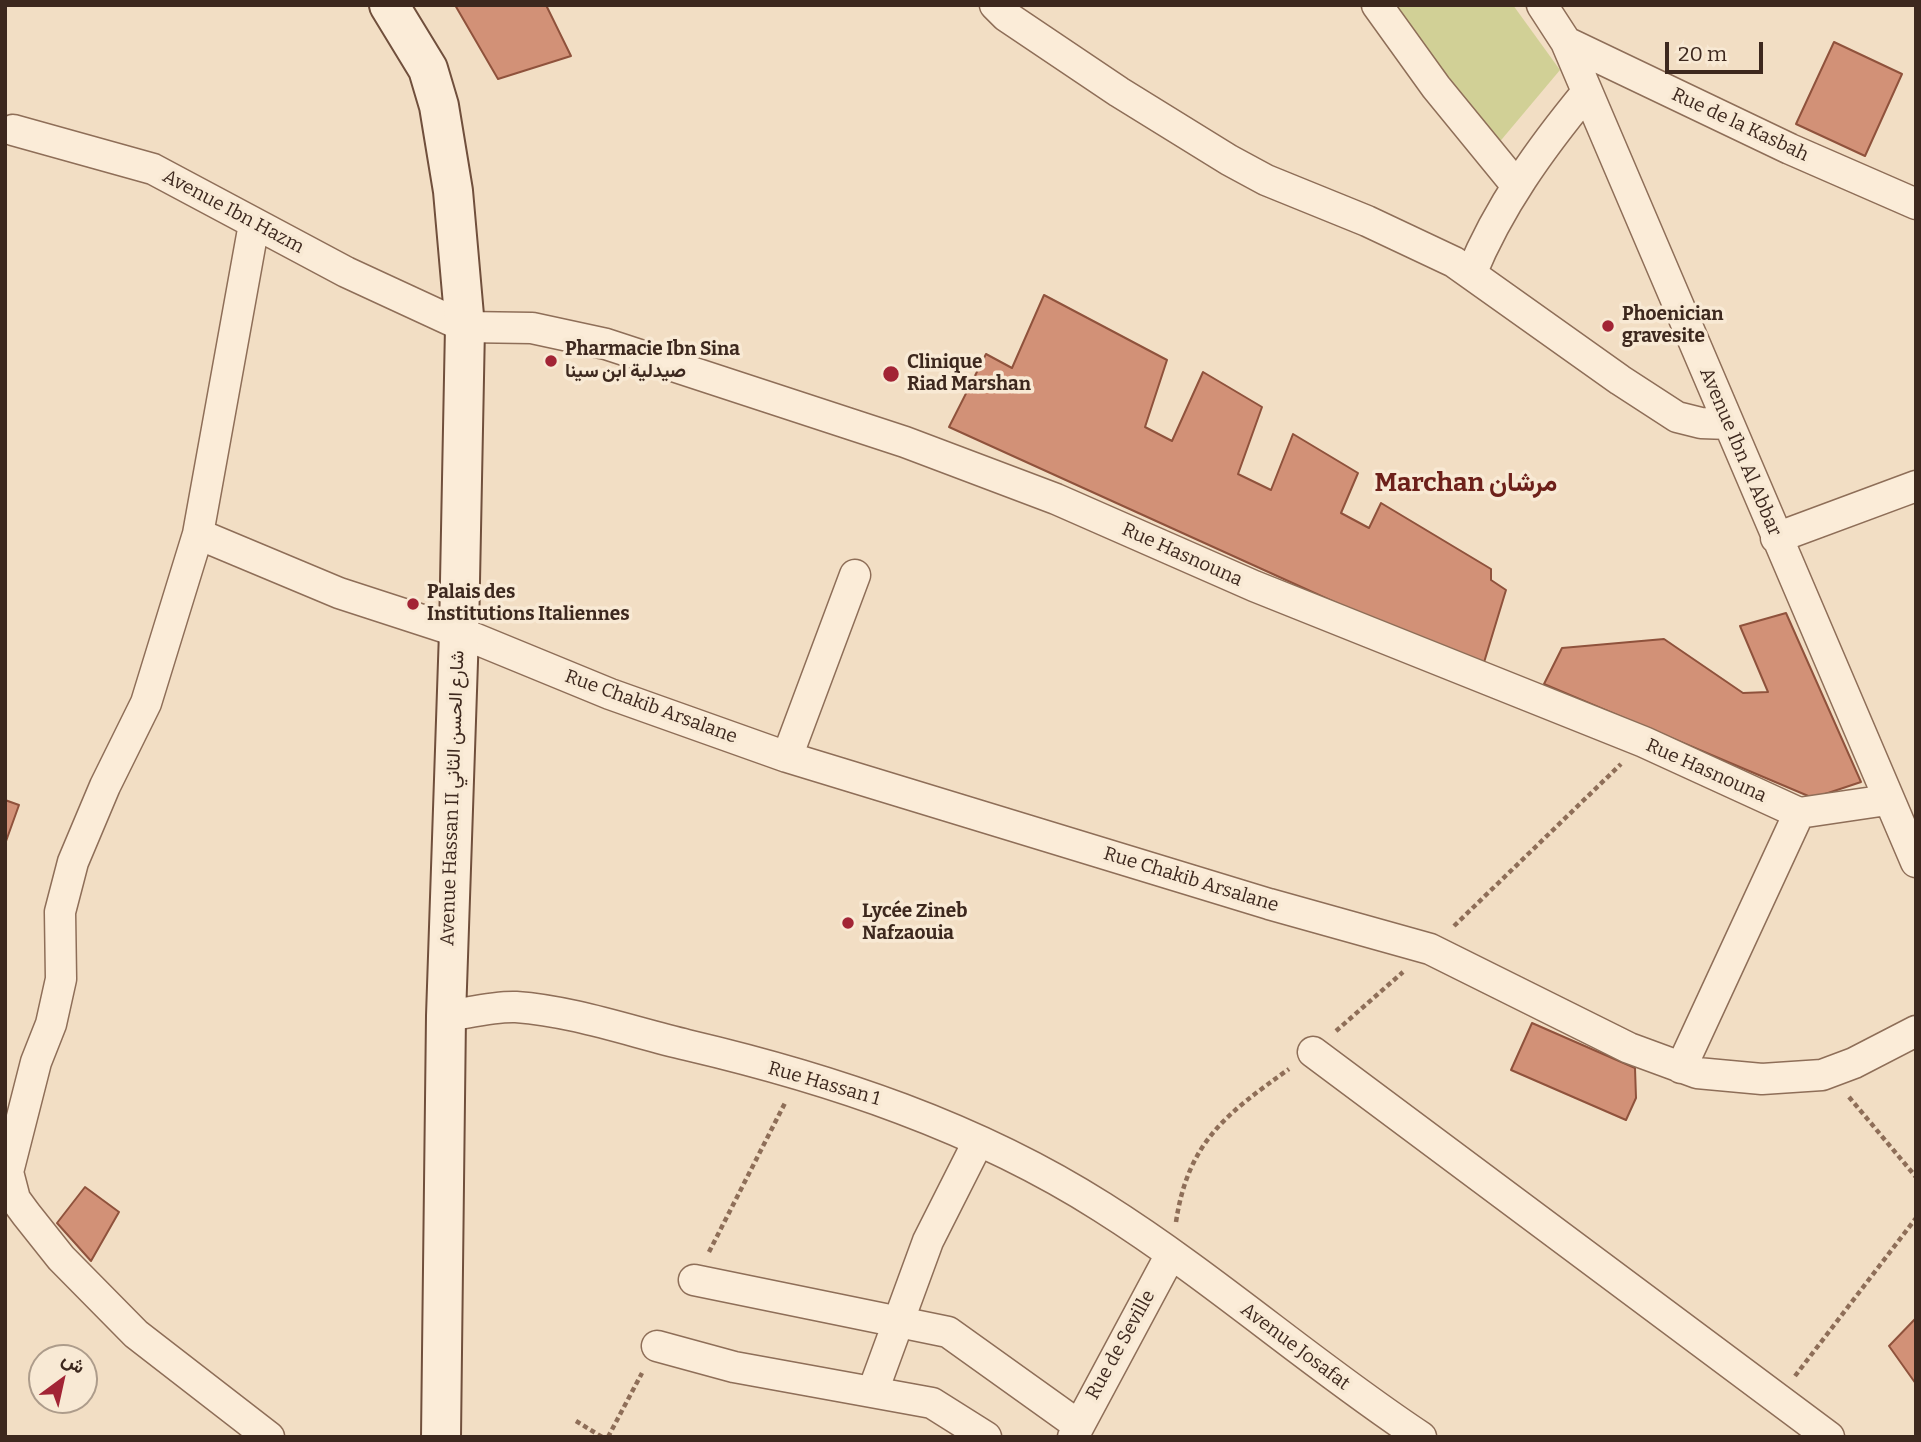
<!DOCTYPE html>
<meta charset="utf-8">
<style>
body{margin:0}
#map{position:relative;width:1921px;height:1442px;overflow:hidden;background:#f2dec4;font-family:Bitter,Vazirmatn,serif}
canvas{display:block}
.frame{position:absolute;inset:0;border:7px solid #3d281e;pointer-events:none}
.north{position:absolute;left:28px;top:1344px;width:70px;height:70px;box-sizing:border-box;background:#f8e9d4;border:2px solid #ad9c8b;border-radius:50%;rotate:33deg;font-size:19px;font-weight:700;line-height:28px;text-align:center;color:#3d281e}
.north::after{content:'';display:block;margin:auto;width:24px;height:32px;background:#a22435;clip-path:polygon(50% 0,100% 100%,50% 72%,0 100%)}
.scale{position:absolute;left:1665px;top:42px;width:98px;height:32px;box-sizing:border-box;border:4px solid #3d281e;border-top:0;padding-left:9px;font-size:21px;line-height:24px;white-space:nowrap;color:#3d281e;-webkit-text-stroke:5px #f8e9d4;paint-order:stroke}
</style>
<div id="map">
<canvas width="1921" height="1442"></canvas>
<div class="frame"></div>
<div class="north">ش</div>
<div class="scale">20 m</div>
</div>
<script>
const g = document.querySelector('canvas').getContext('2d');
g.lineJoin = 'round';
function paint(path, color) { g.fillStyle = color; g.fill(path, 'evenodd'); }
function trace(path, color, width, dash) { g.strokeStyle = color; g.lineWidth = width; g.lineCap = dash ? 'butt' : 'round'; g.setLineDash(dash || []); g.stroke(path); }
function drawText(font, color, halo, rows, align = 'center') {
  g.font = font + ' Bitter,Vazirmatn,serif'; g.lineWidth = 7; g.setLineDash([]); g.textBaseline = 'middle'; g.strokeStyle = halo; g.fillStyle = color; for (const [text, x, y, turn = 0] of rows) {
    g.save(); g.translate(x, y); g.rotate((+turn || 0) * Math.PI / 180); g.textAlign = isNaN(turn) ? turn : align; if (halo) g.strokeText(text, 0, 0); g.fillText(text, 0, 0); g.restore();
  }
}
paint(new Path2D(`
 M1392,5h121l47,65 -63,75z`), '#d1d096');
const building = new Path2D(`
 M455,5h91l25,51 -73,23z
 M1834,42l68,32 -37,82 -69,-32z
 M1044,295l123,65 -22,67 27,14 31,-69 59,35 -24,67 33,16 22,-56 65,39 -17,40 28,15 12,-25 110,66v11l15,10 -24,79 -533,-242 37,-73 26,14z
 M1786,613l75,169 -48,16 -269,-114 18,-36 102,-9 79,54 25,-1 -28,-66z
 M5,800l14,5 -14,39z
 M1532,1023l103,45 1,30 -10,22 -115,-50z
 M85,1187l34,25 -28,49 -34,-38z
 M1916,1318v66l-27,-38z`);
paint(building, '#d29177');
trace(building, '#8f523c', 2);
const street = new Path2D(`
 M995,5l11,11 113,76 110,68 37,20 101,41 87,41 166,118 57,37 24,6 28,1
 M1377,5l59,82 81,99
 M1542,5l24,37 350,820
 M1566,42l224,107 126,55
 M13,130l140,39 193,103 119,55 67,1 74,16 299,98 151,57 198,87 390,156 155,71 88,-13
 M254,224l-56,310 -52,169 -41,83 -32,76 -13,50 1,67 -10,45 -15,38 -28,110 7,27 11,15 35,44 75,76 133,103
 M1471,274c28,-68 69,-125 116,-182
 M198,534l141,59 120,39 151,62 177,63 482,147 161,45 199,99 68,25 65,6 60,-4 32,-12 62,-32
 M1776,538l140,-52
 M787,757l68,-182
 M446,1016c22,-3 48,-10 70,-9 57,4 116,25 171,38 145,34 289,82 415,162 111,70 210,158 319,230
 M1313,1052l516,385
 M1681,1068l118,-255
 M694,1280l254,52 130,93
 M657,1346l77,21 198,36 54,34
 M873,1391l55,-150 50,-99
 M1073,1437l98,-183`);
const secondary = new Path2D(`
 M389,5l39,64 11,37 14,85 12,136 -6,305 -13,384 -5,421`);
trace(street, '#8e6e58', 33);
trace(secondary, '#704f3c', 42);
trace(new Path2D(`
 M1454,926l167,-162
 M1336,1031l67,-59
 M1849,1097l67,80
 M1176,1222c12,-80 50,-108 113,-153
 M709,1252l77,-151
 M1795,1376l121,-158
 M576,1421l26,16
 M608,1437l34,-64`), '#8e6e58', 4.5, [5, 3.5]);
trace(street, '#fbecd8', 30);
trace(secondary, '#fbecd8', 38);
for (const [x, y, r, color] of [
 [1608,326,7,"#a22435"],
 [551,361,7,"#a22435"],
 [891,374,9,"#a22435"],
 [413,604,7,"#a22435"],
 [848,923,7,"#a22435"]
]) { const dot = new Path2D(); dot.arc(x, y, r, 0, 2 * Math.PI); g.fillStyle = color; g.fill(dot); trace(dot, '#f8e9d4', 2.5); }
drawText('19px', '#3d281e', '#f8e9d4', [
 ["Rue de la Kasbah",1740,125,25],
 ["Avenue Ibn Hazm",233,212,28],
 ["Avenue Ibn Al Abbar",1740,452,67],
 ["Rue Hasnouna",1182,555,24],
 ["Rue Chakib Arsalane",651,707,20],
 ["Rue Hasnouna",1706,771,24],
 ["Avenue Hassan II شارع الحسن الثاني",453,798,-88],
 ["Rue Chakib Arsalane",1191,880,17],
 ["Rue Hassan 1",824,1084,16],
 ["Rue de Seville",1121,1345,-61],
 ["Avenue Josafat",1295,1347,37]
]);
drawText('bold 19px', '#3d281e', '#f8e9d4', [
 ["Phoenician",1622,315],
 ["gravesite",1622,337],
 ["Pharmacie Ibn Sina",565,350],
 ["صيدلية ابن سينا",565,372],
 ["Clinique",907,363],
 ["Riad Marshan",907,385],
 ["Palais des",427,593],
 ["Institutions Italiennes",427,615],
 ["Lycée Zineb",862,912],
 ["Nafzaouia",862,934]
], 'left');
drawText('bold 26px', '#6d201a', '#f8e9d4', [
 ["Marchan مرشان",1466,484]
]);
</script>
